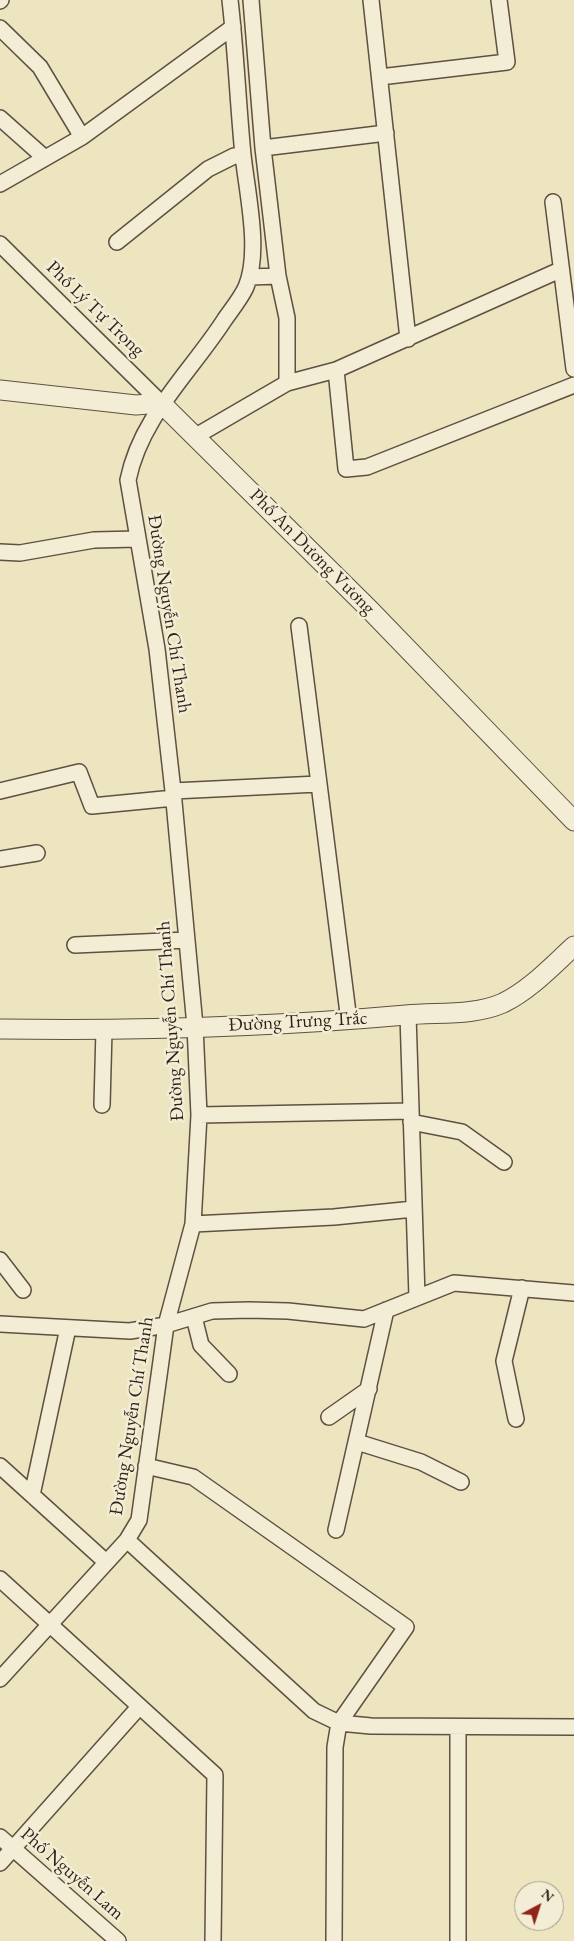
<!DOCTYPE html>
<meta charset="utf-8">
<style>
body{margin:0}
#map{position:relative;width:574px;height:1941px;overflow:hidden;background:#ede4c0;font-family:"EB Garamond",serif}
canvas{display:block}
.north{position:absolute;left:514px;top:1881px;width:50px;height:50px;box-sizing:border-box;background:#f3edd6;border:1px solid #a59b8a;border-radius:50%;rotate:40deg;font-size:14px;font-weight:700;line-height:20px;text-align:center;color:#301f17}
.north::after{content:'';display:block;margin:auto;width:18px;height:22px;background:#8f2418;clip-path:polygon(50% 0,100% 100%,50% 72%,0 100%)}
</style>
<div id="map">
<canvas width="574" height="1941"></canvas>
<div class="north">N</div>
</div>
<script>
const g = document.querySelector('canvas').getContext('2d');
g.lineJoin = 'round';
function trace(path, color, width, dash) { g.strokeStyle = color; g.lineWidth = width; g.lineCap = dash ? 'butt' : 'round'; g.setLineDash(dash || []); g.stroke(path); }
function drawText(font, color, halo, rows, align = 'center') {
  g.font = font + ' "EB Garamond",serif'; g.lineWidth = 5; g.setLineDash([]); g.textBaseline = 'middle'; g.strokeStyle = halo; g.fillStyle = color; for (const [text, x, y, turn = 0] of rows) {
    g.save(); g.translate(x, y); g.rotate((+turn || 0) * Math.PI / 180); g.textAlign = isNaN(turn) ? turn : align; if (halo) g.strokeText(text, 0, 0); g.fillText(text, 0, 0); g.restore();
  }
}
const minor = new Path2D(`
 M371,0l37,339
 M0,1l1,-1
 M0,28l40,39 42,70
 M380,77l127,-15 -8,-62
 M0,118l45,40
 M263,148l123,-15
 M0,184l82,-47 151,-110
 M553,202l21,167
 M117,242l91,-73 26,-13 9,1
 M0,244l161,159
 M250,277l28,-1
 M336,370l10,99 21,-2 207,-82
 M287,383l49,-13 224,-100
 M196,436l91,-53v-65l-9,-42 -15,-128 -12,-148
 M0,552l20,1 74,-13 44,-1
 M299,626l50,395
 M0,791l79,-19 13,34 82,-8
 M173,791l145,-7
 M0,859l37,-6
 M75,945l112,-5
 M408,1015l9,282
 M102,1105l2,-75
 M199,1115l212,-4
 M411,1122l51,10 42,30
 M193,1224l141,-7 80,-8
 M0,1260l23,30
 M194,1317l7,28 28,29
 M0,1324l130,7 36,-6 46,-14 37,-1 39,1 76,8 90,-36 120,10
 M329,1417l40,-28
 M516,1419l-12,-58 18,-73
 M357,1442l64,20 40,20
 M0,1466l106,96
 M146,1466l47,11 213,150 -67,96 -4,24 -1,194
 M32,1495l36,-167
 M336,1530l50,-220
 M127,1540l187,171 25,12 32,3 203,1
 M0,1579l215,196 -2,166
 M0,1679l127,-139 12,-20 27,-195 27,-101 6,-109 -4,-89 -22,-235 -16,-142 -29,-169c13,-64 63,-108 97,-161 7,-10 16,-21 21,-32 15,-35 1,-94 -3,-132 -5,-51 -7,-103 -13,-155
 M0,1837l118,104
 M0,1863l139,-156
 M458,1941v-214`);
const tertiary = new Path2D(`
 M0,390l136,15 25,-2 208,206 205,212
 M0,1029c135,2 271,-2 406,-14 32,-3 68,1 97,-12 27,-13 49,-37 71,-57`);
trace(minor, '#5f5041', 18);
trace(tertiary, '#5f5041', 21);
trace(minor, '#f3edd6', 15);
trace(tertiary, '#f3edd6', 19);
drawText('19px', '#301f17', '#f3edd6', [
 ["Phố Lý Tự Trọng",95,309,44],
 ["Phố An Dương Vương",312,552,45],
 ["Đường Nguyễn Chí Thanh",169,614,81],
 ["Đường Nguyễn Chí Thanh",171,1021,-94],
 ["Đường Trưng Trắc",298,1022,-3],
 ["Đường Nguyễn Chí Thanh",132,1416,-81],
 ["Phố Nguyễn Lam",72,1874,41]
]);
</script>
